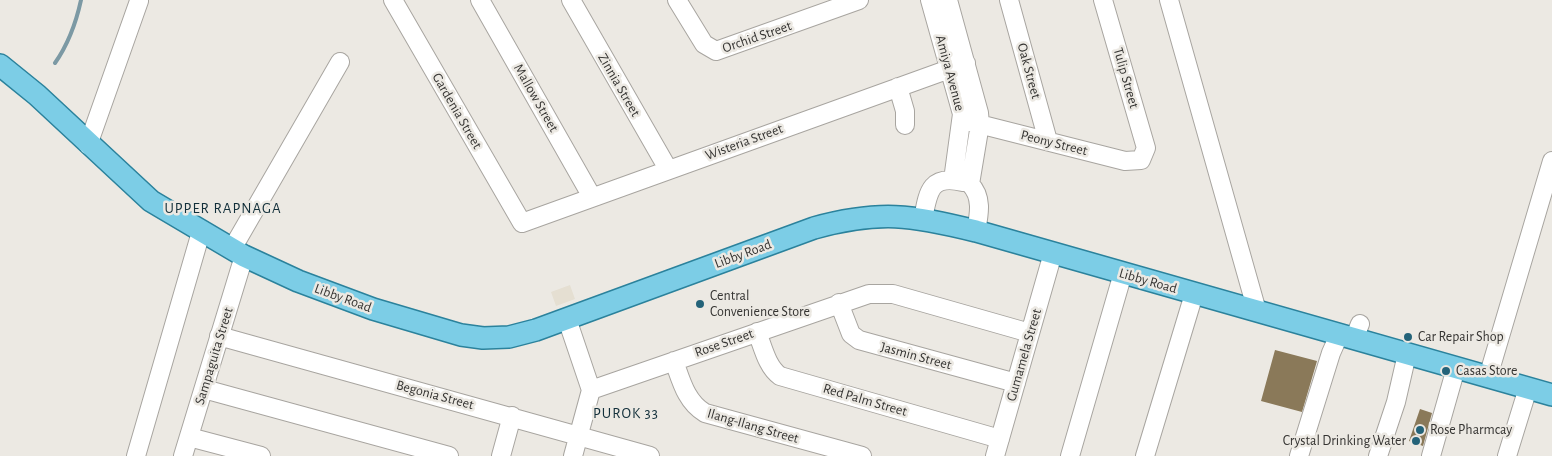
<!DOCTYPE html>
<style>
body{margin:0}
canvas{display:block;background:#ece9e3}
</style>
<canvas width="1552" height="456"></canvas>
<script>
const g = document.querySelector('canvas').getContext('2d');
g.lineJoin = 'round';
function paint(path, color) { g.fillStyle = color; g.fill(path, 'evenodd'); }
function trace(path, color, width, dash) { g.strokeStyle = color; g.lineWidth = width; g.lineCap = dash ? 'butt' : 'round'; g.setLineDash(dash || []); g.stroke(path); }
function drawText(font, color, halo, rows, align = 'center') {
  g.font = font + ' "Alegreya Sans",sans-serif'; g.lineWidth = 5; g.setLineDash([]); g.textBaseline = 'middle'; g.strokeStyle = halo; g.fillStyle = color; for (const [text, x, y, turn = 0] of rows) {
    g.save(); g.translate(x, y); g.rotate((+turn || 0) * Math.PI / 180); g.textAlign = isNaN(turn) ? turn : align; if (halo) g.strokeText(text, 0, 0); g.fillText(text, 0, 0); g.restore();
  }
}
paint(new Path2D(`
 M570,285l5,14 -19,7 -5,-14z`), '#e5dfd2');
trace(new Path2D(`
 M55,63c14,-20 21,-40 26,-63`), '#7c99a4', 4);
paint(new Path2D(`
 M1275,350l42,11 -15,51 -41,-11z
 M1420,409l12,4 -9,33 -14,-5z`), '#8a7959');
const minor = new Path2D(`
 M393,0l129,223 444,-160
 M480,0l112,197
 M571,0l97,169
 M677,0l27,44 12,7 143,-51
 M930,0l32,114 -9,66
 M948,0l31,113 1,11 -10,60c13,13 9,31 6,47
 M1009,0l39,141
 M1169,0l88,311
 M898,87l7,24v14
 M963,120l162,41 16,-1 5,-12 -43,-148
 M88,145l51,-144
 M923,219c5,-27 7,-45 40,-37
 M232,249l108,-187
 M839,303l12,31 8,6 157,43
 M567,319l24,71 -18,66
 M757,332c6,15 10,35 23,44l220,63
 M219,336l431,120
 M1354,339l6,-15
 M674,361c7,19 12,41 31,52l157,43
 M1488,377l64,-216
 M204,389l245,67
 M591,390l278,-96h24l137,39
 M189,437l72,19
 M136,456l65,-224
 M183,456l61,-200
 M501,456l11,-40
 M995,456l58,-203
 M1070,456l53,-183
 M1145,456l49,-162
 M1299,456l32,-103 8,-18
 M1378,456l18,-54 11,-48
 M1431,456l25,-88
 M1507,456l21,-68`);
const major = new Path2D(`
 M0,65l37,30 114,106 93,55 54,25 75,28 88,26 22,3 26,-1 27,-7 278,-102c66,-18 97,-13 162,3l576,164`);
trace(minor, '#a8a5a0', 20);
trace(major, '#2b829c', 24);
trace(minor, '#fff', 18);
trace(major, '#7ccde6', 21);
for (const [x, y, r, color] of [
 [700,304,5,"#246379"],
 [1408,337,5,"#246379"],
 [1446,371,5,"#246379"],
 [1420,430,5,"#246379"],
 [1416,441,5,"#246379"]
]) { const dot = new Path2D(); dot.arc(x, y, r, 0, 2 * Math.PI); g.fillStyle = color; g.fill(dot); trace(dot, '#ece9e3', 2); }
drawText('14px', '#353432', '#ece9e3', [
 ["Orchid Street",757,37,-19],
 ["Oak Street",1029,71,75],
 ["Amiya Avenue",950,73,75],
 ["Tulip Street",1126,78,74],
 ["Zinnia Street",619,85,60],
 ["Mallow Street",536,98,60],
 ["Gardenia Street",457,111,60],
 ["Wisteria Street",744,142,-20],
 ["Peony Street",1054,143,14],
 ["Libby Road",743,254,-20],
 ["Libby Road",1148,281,16],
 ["Libby Road",343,298,20],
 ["Rose Street",724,343,-19],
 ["Gumamela Street",1024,355,-74],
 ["Sampaguita Street",214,356,-73],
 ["Jasmin Street",916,356,15],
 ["Begonia Street",435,395,15],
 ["Red Palm Street",865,400,16],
 ["Ilang-Ilang Street",753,426,16]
]);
drawText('14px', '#353432', '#ece9e3', [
 ["Central",710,296],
 ["Convenience Store",710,312],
 ["Car Repair Shop",1418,337],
 ["Casas Store",1456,371],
 ["Rose Pharmcay",1430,430],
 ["Crystal Drinking Water",1406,441,"right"]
], 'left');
g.letterSpacing = '1px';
drawText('15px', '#122f3a', '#ece9e3', [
 ["UPPER RAPNAGA",223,208],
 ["PUROK 33",626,413]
]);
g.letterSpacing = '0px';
</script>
